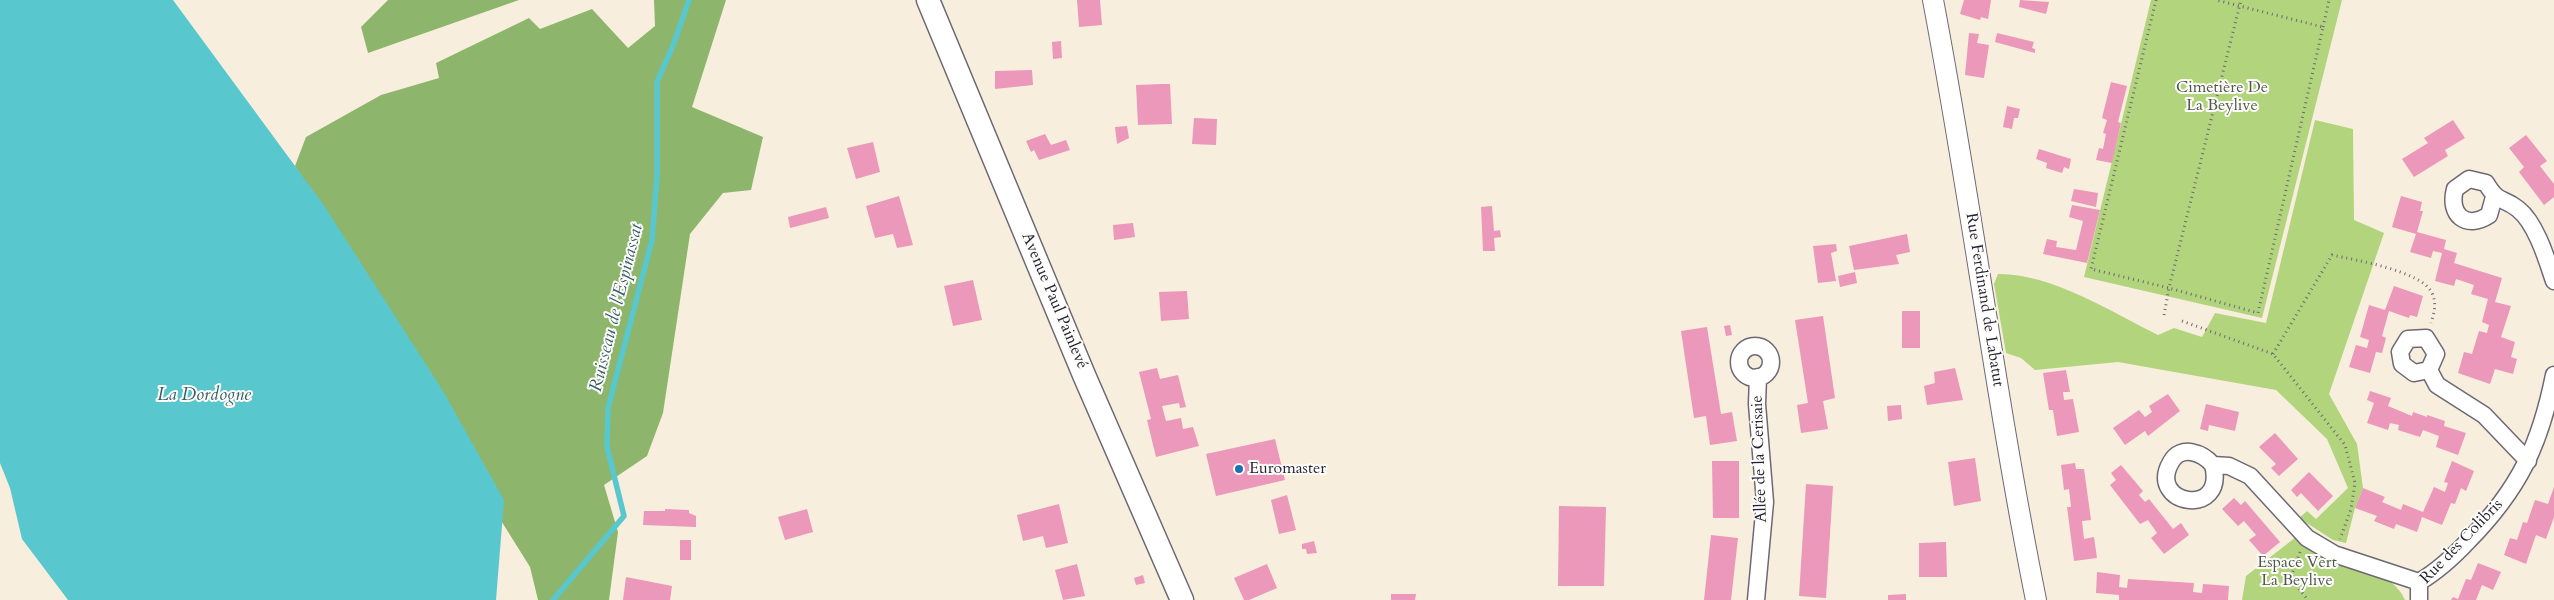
<!DOCTYPE html>
<meta charset="utf-8">
<style>
body{margin:0}
canvas{display:block;background:#f8eedd}
</style>
<canvas width="2554" height="600"></canvas>
<script>
const g = document.querySelector('canvas').getContext('2d');
g.lineJoin = 'round';
function paint(path, color) { g.fillStyle = color; g.fill(path, 'evenodd'); }
function trace(path, color, width, dash) { g.strokeStyle = color; g.lineWidth = width; g.lineCap = dash ? 'butt' : 'round'; g.setLineDash(dash || []); g.stroke(path); }
function drawText(font, color, halo, rows, align = 'center') {
  g.font = font + ' Cardo,serif'; g.lineWidth = 4; g.setLineDash([]); g.textBaseline = 'middle'; g.strokeStyle = halo; g.fillStyle = color; for (const [text, x, y, turn = 0] of rows) {
    g.save(); g.translate(x, y); g.rotate((+turn || 0) * Math.PI / 180); g.textAlign = isNaN(turn) ? turn : align; if (halo) g.strokeText(text, 0, 0); g.fillText(text, 0, 0); g.restore();
  }
}
paint(new Path2D(`
 M2151,0h191l-80,318 -178,-41z
 M2315,120l38,9 1,91 30,13 -55,161 28,50 6,44 -8,20 -9,35 -13,-3 -34,-22 8,-7 9,8 32,-31 -21,-49 -51,-49 -158,-28 -83,8 -14,-12 -15,-5 -12,-69 4,-10c52,-1 114,38 160,61l16,-7 28,9 13,-24 51,10z
 M2296,537c30,13 97,32 109,63h-163l4,-24z`), '#b2d47d');
paint(new Path2D(`
 M388,0h131l-151,53 -7,-26z
 M654,0h72l-34,107 71,30 -12,53 -28,3 -33,41 -27,179 -16,43 -43,29 14,47 -9,68h-71l-8,-33 -73,-117 -162,-284 11,-29 75,-42 58,-17 -3,-15 93,-45 11,11 52,-20 36,39 27,-22z`), '#8db66c');
paint(new Path2D(`
 M0,0h173l150,204 120,187 61,109 -8,100h-428l-46,-61 -12,-51 -10,-25z`), '#59c7ce');
trace(new Path2D(`
 M553,600l71,-84 -17,-69 1,-39 44,-168 5,-64v-94l17,-39 15,-43`), '#59c7ce', 5.5);
paint(new Path2D(`
 M1077,0h23l2,25 -23,2z
 M1964,0h27l-3,19 -7,-2 -1,3 -20,-6z
 M2020,0l29,2 -3,12 -27,-7z
 M1969,33l10,1 -2,9 12,2 -5,33 -19,-3z
 M1997,33l37,9 -2,6 3,1v4l-40,-11z
 M1061,41l1,17 -9,1 -1,-17z
 M1032,70l1,15 -38,4v-18z
 M2111,82l16,4 -9,36 3,1 -9,40 -16,-3 3,-12 4,1 3,-15 -3,-1 4,-13 -5,-2z
 M1162,84h8l2,40 -34,1 -2,-40z
 M2007,106l13,3 -2,9h-4l-2,11 -9,-2z
 M1194,118l23,1 -1,26 -24,-1z
 M2453,120l12,18 -20,12 3,6 -34,21 -12,-18 26,-16 -4,-5z
 M1127,126l2,12 -12,6 -2,-17z
 M1045,134l6,11 15,-5 4,10 -31,10 -5,-10 -3,2 -5,-11z
 M2526,135l21,26 -7,5 14,18v13l-10,8 -25,-33 5,-5 -15,-19z
 M873,142l7,30 -24,7 -9,-31z
 M2039,149l32,10 -2,10 -5,-2 -2,6 -16,-5 1,-5 -11,-4z
 M2074,189l24,4 -2,14 -25,-6z
 M899,196l14,49 -16,3 -4,-14 -18,4 -9,-32z
 M2401,196l21,6 -2,9h3l-6,21 29,8 -2,9 13,4 -3,10 48,15 -7,24 16,4 -10,31 14,5 -4,15 6,2 -4,15 -18,-5 -5,15 -32,-11 6,-21 8,2 7,-23 8,2 2,-8 -7,-3 6,-23 -17,-5 3,-9 -18,-6 -2,7 -19,-5 7,-28 -9,-2 -2,7 -21,-6 6,-18 -24,-7z
 M2072,205l28,5 -13,53 -44,-9 4,-15 10,2 -1,6 20,3 7,-29 -14,-4z
 M1492,206l2,25 6,-1 1,7 -7,1 1,13h-12l-2,-44z
 M826,207l3,11 -39,10 -2,-11z
 M1133,223l2,14 -21,3 -1,-15z
 M1907,234l3,18 -14,3 3,9 -45,6 -5,-24z
 M1836,244l1,7 -6,2 5,28 -18,2 -5,-37z
 M1855,272l2,11 -17,4 -2,-11z
 M973,280l9,40 -29,6 -9,-40z
 M2394,286l29,10 -6,21 -7,-2 -1,3 -20,-7 -7,25 4,2 -4,15 -6,-1 -6,21 -21,-6 7,-22 11,3 2,-8 -9,-3 9,-32 16,5z
 M1187,291l2,28 -28,2 -2,-29z
 M1902,311h18v37h-18z
 M1823,316l12,82 -12,3 5,28 -27,4 -4,-28 11,-2 -13,-83z
 M1730,325l2,10 -6,1 -2,-10z
 M1707,327l14,87 11,-2 5,29 -27,4 -4,-29 -12,2 -13,-87z
 M1157,368l3,11 18,-4 8,32 -6,1 -1,-5 -17,3 4,15 15,-3 2,11 10,-2 6,19 -43,11 -9,-37 4,-1 -12,-47z
 M1955,368l8,32 -36,5 -3,-19 11,-3 -1,-11z
 M2066,370l4,22h-7l1,8 9,-1 6,33 -22,4 -4,-26h-4l-6,-37z
 M2370,391l21,7 -3,8 24,10 1,-4 14,5v-2l18,6 -1,5 22,7 -8,22 -22,-8 3,-11 -16,-6 -3,7 -22,-7 1,-5 -9,-2 -2,7 -21,-7 7,-20 -7,-3z
 M2168,394l12,17 -32,25 -3,-5 -20,14 -12,-17 26,-18 6,7 7,-5 -3,-6z
 M2206,404l33,8 -4,19 -26,-6 -1,6 -8,-2z
 M1901,405l1,14 -14,2 -1,-15z
 M2275,433l23,26 -19,17 -8,-8 5,-4 -17,-17z
 M1275,439l10,41 -69,16 -10,-42z
 M1975,458l6,43 -27,5 -6,-44z
 M1712,461h27v57h-26z
 M2452,461l22,10 -8,20 -5,-3 -6,16 -4,-1 -9,22 -20,-8 -5,15 -21,-8 -2,5 -20,-8 3,-5 -22,-8 8,-20 22,9 -3,5 19,8 2,-6 20,8 11,-25 11,5 3,-9 -4,-1z
 M2075,463l1,6h8l7,51 -9,1 2,18 10,-2 3,21 -23,3 -7,-54h4l-2,-18 -5,1 -3,-25z
 M2121,465l22,26 -4,4 6,7 4,-3 24,30 8,-6 8,12 -25,19 -13,-16 6,-5 -9,-13 -8,4 -30,-39 6,-5 -5,-7z
 M2309,472l24,24 -15,15 -17,-18 -4,4 -6,-7z
 M1806,484l27,2 -7,112 -27,-2z
 M2554,487v30l-8,22 -10,-4 -10,29 -22,-9 6,-17 7,2 6,-18 4,1 8,-23 13,4z
 M1287,495l9,35 -17,4 -8,-34z
 M2234,498l7,7 4,-4 35,41 -17,14 -14,-16 7,-5 -12,-14 -6,5 -16,-17z
 M1059,504l9,39 -22,5 -3,-12 -20,5 -6,-26z
 M1559,506l47,1 -2,79h-46z
 M665,509l24,1v3l7,3v11l-53,-2 1,-14h21z
 M807,509l6,23 -28,8 -7,-23z
 M1711,535l27,3 -7,62h-27z
 M680,540h11v20h-11z
 M1314,541l3,12 -10,1 -1,-5h-4v-5z
 M1946,542l1,35h-28v-34z
 M2478,563l23,9 -8,18 -11,-5 -6,15h-25l2,-3 5,2 8,-20 5,1z
 M1077,564l8,32 -22,4 -8,-30z
 M1267,564l10,24 -28,12h-5l-10,-22z
 M2097,572l23,3 -1,12 8,1 1,-9 66,4 -1,9 9,1 1,-9 26,2 -1,14h-109v-5l-23,-2z
 M1143,575l2,8 -9,2 -2,-7z
 M626,577l46,9 -2,14h-47z
 M1391,594h25l-1,6h-24z
 M1906,594v6h-18v-5z`), '#eb98bb');
const minor = new Path2D(`
 M2494,197l-5,18c-23,15 -41,0 -34,-26l14,-10 17,4c13,22 16,13 32,26 18,14 29,51 36,72
 M1739 362a16 16 0 1 1 32 0a16 16 0 1 1-32 0Z
 M2429,370l7,-16 -10,-16 -18,1 -8,13 2,12 12,9 15,-3 8,15 47,30 44,46
 M2213,465c-10,-12 -32,-21 -42,-3 -25,43 56,57 42,3l16,1 21,10 57,62 27,16 85,28
 M1756,600l9,-98 -8,-98 1,-27
 M2419,600v-18c19,-11 35,-26 50,-42 50,-51 71,-95 85,-165`);
const tertiary = new Path2D(`
 M1933,0c38,199 63,401 103,600`);
const secondary = new Path2D(`
 M928,0l156,375 98,225`);
trace(minor, '#6d6974', 19);
trace(tertiary, '#6d6974', 22);
trace(secondary, '#6d6974', 25);
trace(new Path2D(`
 M2156,0l-65,269 78,19 72,-288
 M2323,27l6,-27
 M2164,315l5,-27 89,25 65,-286 -107,-27
 M2182,321l91,33 72,91 10,38 -4,26 -11,30
 M2273,354l59,-99c23,5 90,16 100,38 5,11 2,20 -1,30
 M2300,552l-8,22 4,11 12,15`), '#6d6974', 3, [1, 4]);
trace(minor, '#fff', 16);
trace(tertiary, '#fff', 20);
trace(secondary, '#fff', 22);
for (const [x, y, r, color] of [
 [1239,469,5,"#1f6fb2"]
]) { const dot = new Path2D(); dot.arc(x, y, r, 0, 2 * Math.PI); g.fillStyle = color; g.fill(dot); trace(dot, '#fdfcf7', 2); }
drawText('16px', '#4d574f', '#fdfcf7', [
 ["Cimetière De",2222,88],
 ["La Beylive",2222,106],
 ["Espace Vert",2297,563],
 ["La Beylive",2297,581]
]);
drawText('16px', '#22223b', '#fdfcf7', [
 ["Rue Ferdinand de Labatut",1984,300,81],
 ["Avenue Paul Painlevé",1054,301,67],
 ["Allée de la Cerisaie",1760,459,-92],
 ["Rue des Colibris",2462,542,-46]
]);
drawText('16px', '#22223b', '#fdfcf7', [
 ["Euromaster",1249,469]
], 'left');
drawText('italic 18px', '#355c6e', '#fdfcf7', [
 ["Ruisseau de l'Espinassat",617,308,-76],
 ["La Dordogne",204,396]
]);
</script>
